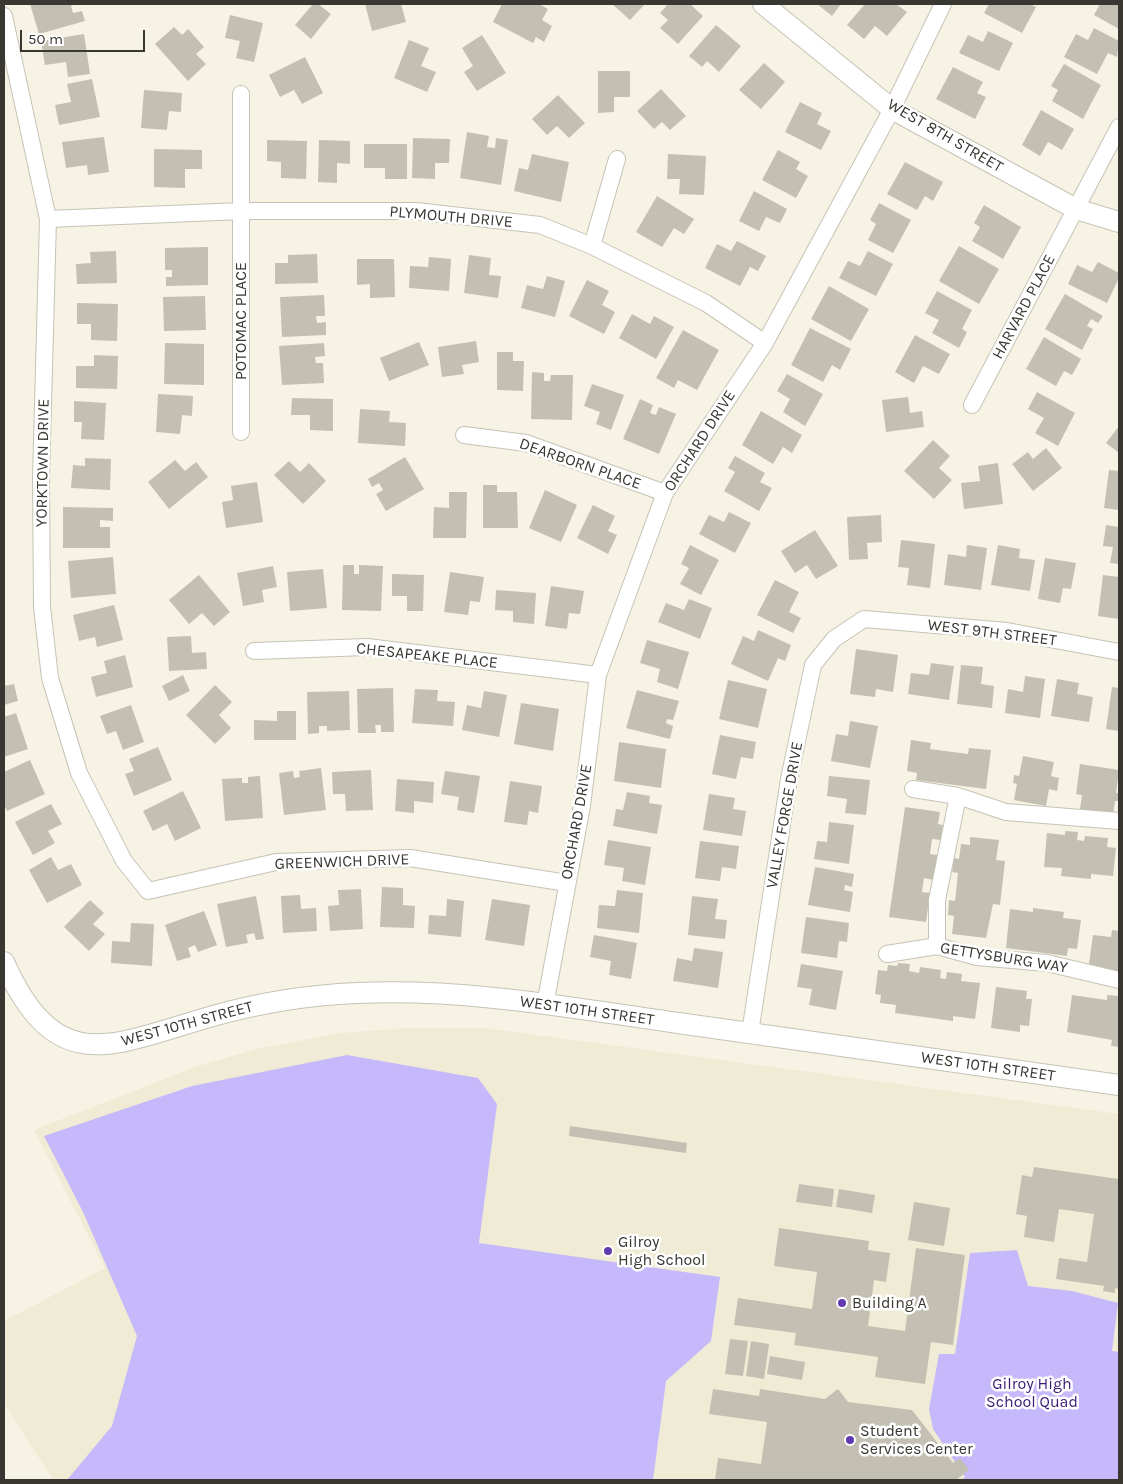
<!DOCTYPE html>
<style>
body{margin:0}
#map{position:relative;width:1123px;height:1484px;overflow:hidden;background:#f6f3e5;font-family:Karla,sans-serif}
canvas{display:block}
.frame{position:absolute;inset:0;border:5px solid #393732;pointer-events:none}
.scale{position:absolute;left:20px;top:30px;width:125px;height:22px;box-sizing:border-box;border:2px solid #393732;border-top:0;padding-left:6px;font-size:15px;line-height:18px;white-space:nowrap;color:#393732;-webkit-text-stroke:4px #fff;paint-order:stroke}
</style>
<div id="map">
<canvas width="1123" height="1484"></canvas>
<div class="frame"></div>
<div class="scale">50 m</div>
</div>
<script>
const g = document.querySelector('canvas').getContext('2d');
g.lineJoin = 'round';
function paint(path, color) { g.fillStyle = color; g.fill(path, 'evenodd'); }
function trace(path, color, width, dash) { g.strokeStyle = color; g.lineWidth = width; g.lineCap = dash ? 'butt' : 'round'; g.setLineDash(dash || []); g.stroke(path); }
function drawText(font, color, halo, rows, align = 'center') {
  g.font = font + ' Karla,sans-serif'; g.lineWidth = 5; g.setLineDash([]); g.textBaseline = 'middle'; g.strokeStyle = halo; g.fillStyle = color; for (const [text, x, y, turn = 0] of rows) {
    g.save(); g.translate(x, y); g.rotate((+turn || 0) * Math.PI / 180); g.textAlign = isNaN(turn) ? turn : align; if (halo) g.strokeText(text, 0, 0); g.fillText(text, 0, 0); g.restore();
  }
}
paint(new Path2D(`
 M408,1028h77l634,86v366h-1066l-49,-77v-82l101,-53 -71,-138 161,-63 65,-19 81,-15z`), '#f0ebd5');
paint(new Path2D(`
 M347,1055l131,23 19,26 -18,139 241,34 -9,64 -45,40 -13,99h-586l45,-54 25,-90 -54,-124 -39,-76 148,-50z
 M1017,1250l11,36 44,5 46,12 -6,48 7,1v128h-158l4,-3 -32,-48 -4,-20 10,-55h16l15,-101z`), '#c6b9fb');
paint(new Path2D(`
 M30,4h46l-5,2 2,7 9,-2 3,10 -46,13z
 M313,4h5l13,10 -20,25 -16,-14z
 M365,4h36l5,18 -34,9z
 M502,4h37l9,5 -6,11 10,6 -8,16 -8,-5 -3,6 -40,-21z
 M612,4h33l-15,16z
 M668,4h22l13,12 -25,28 -18,-16 8,-8 -8,-7z
 M817,4h24l-9,12z
 M865,4h31l11,8 -20,24 -12,-10 -11,13 -17,-14z
 M989,4h41l6,3 -14,26 -38,-20z
 M1100,4h19v25l-25,-14z
 M230,15l33,8 -9,39 -18,-4 4,-17 -15,-3z
 M716,25l25,21 -22,26 -12,-11 -5,6 -13,-11z
 M174,27l8,8 6,-6 16,18 -8,7 10,10 -18,17 -33,-37z
 M1094,28l25,13 -2,16 -9,-4 -11,21 -33,-17 12,-23 12,6z
 M988,31l25,12 -14,28 -40,-18 9,-18 15,7z
 M84,34l6,40 -22,3 -2,-15 -21,3 -4,-24z
 M482,35l24,38 -29,18 -13,-19 9,-6 -11,-18z
 M409,40l20,8 -8,18 15,6 -9,20 -33,-14z
 M305,57l18,36 -21,11 -8,-14 -14,7 -11,-22z
 M764,63l21,19 -24,27 -22,-19z
 M1064,64l37,21 -18,34 -31,-18 6,-11 -7,-4z
 M953,67l30,15 -6,11 9,4 -11,22 -39,-20z
 M598,71h32v26h-16v15l-16,1z
 M92,79l8,38 -41,8 -4,-20 16,-3 -4,-18z
 M661,89l25,27 -16,14 -8,-8 -8,7 -17,-18z
 M144,90l38,3 -1,19 -12,-1 -2,19 -26,-2z
 M558,95l27,28 -16,15 -12,-12 -10,9 -15,-16z
 M800,102l22,11 -5,11 14,7 -10,19 -36,-18z
 M1041,110l33,19 -12,21 -14,-8 -8,14 -18,-11z
 M467,132l22,4 -2,11 8,1 1,-10 12,2 -7,45 -41,-7z
 M104,137l5,35 -21,3 -1,-10 -21,3 -4,-26z
 M413,138l37,1 -1,24h-14v16l-23,-1z
 M267,140l40,1 -1,38 -25,-1v-16l-14,-1z
 M319,140l31,1v23l-13,-1v20l-19,-1z
 M364,144h43v35h-22v-11h-21z
 M154,149l48,1v19h-17v19l-31,-1z
 M778,150l22,12 -4,7 12,7 -12,22 -34,-18z
 M532,154l37,8 -8,40 -47,-11 5,-23 9,2z
 M668,154l38,2 -2,39 -25,-1 1,-15h-13z
 M905,162l38,20 -10,19 -8,-5 -8,14 -30,-16z
 M754,191l33,18 -7,14 -14,-6 -7,14 -20,-10z
 M657,196l37,23 -10,15 -10,-6 -12,19 -26,-15z
 M879,203l32,17 -18,33 -25,-13 8,-16 -6,-4z
 M984,205l37,22 -18,32 -31,-18 8,-14 -6,-4z
 M737,241l29,15 -8,15 -8,-4 -10,19 -35,-18 12,-24 14,7z
 M959,246l40,23 -20,35 -40,-23z
 M208,247v38l-42,1v-9h6v-7h-7v-22z
 M116,251l1,32 -40,1 -1,-20 15,-1 -1,-11z
 M868,251l25,13 -17,32 -37,-18 9,-17 12,5z
 M317,254l1,29 -43,1v-21h13v-8z
 M469,255l22,3 -2,17 12,1 -3,22 -34,-5z
 M429,257l22,2 -2,32 -40,-3 1,-22 18,1z
 M357,259h37l1,38 -25,1v-14l-13,1z
 M1098,262l21,11v5l-12,25 -39,-19 9,-19 15,7z
 M547,276l18,5 -10,36 -34,-9 6,-23 16,4z
 M587,280l22,11 -7,14 13,7 -11,22 -35,-18z
 M829,286l40,23 -18,32 -40,-22z
 M937,291l35,19 -10,19 5,3 -8,16 -27,-15 7,-13 -14,-7z
 M1065,294l38,22 -5,7 -7,-4 -4,7 6,3 -11,21 -37,-21z
 M324,295l1,21h-9l1,7 9,-1v13l-44,2 -2,-40z
 M205,296l1,34 -42,1 -1,-34z
 M77,303l41,1 -1,37 -26,-1v-16h-14z
 M632,314l18,10 4,-8 20,11 -18,32 -37,-21z
 M810,328l41,21 -11,21 -8,-5 -9,17 -32,-17z
 M683,330l36,20 -22,40 -19,-10 -4,8 -18,-10z
 M915,335l35,19 -11,20 -16,-8 -9,17 -19,-11z
 M1044,337l37,22 -9,16 -8,-4 -8,15 -30,-17z
 M476,341l3,21 -17,3 2,9 -22,3 -4,-30z
 M419,342l10,23 -40,16 -9,-23z
 M165,343l39,1v41l-40,-1z
 M324,343l1,13 -10,1 1,6h7l1,20 -42,2 -3,-39z
 M497,352h16v9h11l-1,30 -26,-1z
 M94,355l24,1 -1,33 -41,-1v-22h18z
 M532,372l12,1v8h6l1,-6h22l-1,45 -41,-1z
 M787,374l36,20 -18,32 -22,-14 7,-13 -13,-8z
 M592,384l32,11 -13,35 -15,-6 4,-12 -16,-6z
 M1037,392l38,21 -17,33 -23,-13 9,-15 -16,-9z
 M158,394l35,2 -1,20 -10,-1 -2,19 -24,-2z
 M908,397l2,16 12,-2 2,16 -38,5 -4,-32z
 M292,398l41,1v32l-23,-1v-15h-19z
 M640,399l13,6 -3,8 6,2 3,-8 17,7 -17,40 -36,-15z
 M74,401l32,2 -2,37 -23,-1 1,-17h-8z
 M360,409l30,2 -1,11 17,1 -1,23 -47,-3z
 M761,411l41,24 -10,18 -9,-6 -10,17 -31,-19z
 M1119,426v27l-13,-10z
 M933,440l17,16 -11,12 13,12 -18,19 -30,-28z
 M1046,448l16,20 -29,23 -21,-27 16,-12 5,7z
 M735,456l30,17 -5,9 12,6 -13,23 -35,-20 11,-19 -7,-4z
 M405,457l19,32 -38,22 -10,-17 7,-4 -4,-7 -7,4 -4,-8z
 M85,458l26,1 -1,31 -39,-2 2,-23 12,1z
 M175,460l10,11 11,-9 12,15 -39,32 -21,-27z
 M289,461l11,11 9,-9 17,18 -23,23 -29,-29z
 M998,463l5,41 -39,5 -3,-26 19,-2 -2,-15z
 M1109,470l10,1v39l-15,-2z
 M257,482l6,40 -37,6 -4,-26 11,-2 -2,-14z
 M483,485h14v7h20l1,36h-35z
 M545,490l32,15 -16,37 -32,-14z
 M449,492h18l-1,46h-33l1,-31 15,1z
 M593,505l22,11 -7,15 9,4 -9,19 -31,-16z
 M63,507l50,1v13l-13,-1v7h10v21h-47z
 M729,512l22,11 -16,30 -36,-19 10,-19 15,7z
 M881,515l1,27 -15,1 1,16 -19,1 -2,-43z
 M1106,525l13,2v37l-9,-1 3,-16 -10,-1z
 M815,530l23,36 -22,13 -9,-14 -12,8 -14,-22z
 M901,540l34,4 -5,44 -23,-3 2,-17 -11,-1z
 M690,545l29,15 -18,35 -21,-11 9,-16 -8,-4z
 M967,545l20,3 -6,42 -37,-5 4,-31 18,3z
 M998,545l22,4 -1,9 16,2 -5,31 -39,-6z
 M113,557l3,37 -45,4 -3,-37z
 M1045,558l31,5 -5,26 -8,-1 -3,15 -22,-4z
 M343,565h11v9h5v-9l24,1 -2,45 -39,-1z
 M273,566l4,21 -15,3 2,12 -21,4 -6,-33z
 M323,569l4,39 -37,3 -3,-39z
 M450,572l34,5 -4,25 -10,-1 -2,14 -24,-3z
 M392,574l32,1 -1,36h-16v-15h-15z
 M199,575l31,37 -16,14 -12,-13 -13,11 -20,-24z
 M1103,575l16,2v42l-21,-3z
 M775,580l24,12 -10,20 12,6 -8,15 -36,-18z
 M551,586l33,5 -4,23 -11,-1 -2,16 -22,-3z
 M496,590l40,3 -2,31 -21,-2v-11l-18,-1z
 M689,599l23,9 -12,31 -42,-17 8,-19 18,7z
 M114,605l9,35 -26,7 -2,-10 -16,4 -6,-26z
 M758,630l33,15 -6,16 -7,-3 -10,23 -37,-17 12,-28 11,5z
 M191,636l1,17 14,-1 1,17 -38,2 -2,-34z
 M647,640l42,12 -11,37 -21,-7 3,-13 -20,-6z
 M856,649l42,6 -5,37 -17,-3 -1,8 -25,-3z
 M125,655l8,32 -37,10 -5,-20 16,-4 -3,-12z
 M931,663l23,3 -5,34 -41,-6 3,-21 18,2z
 M961,665l22,2 -2,17 13,2 -2,22 -35,-4z
 M183,675l7,16 -21,10 -7,-15z
 M1025,676l20,3 -5,39 -35,-5 3,-24 15,3z
 M1057,679l22,4 -2,11 16,3 -4,25 -38,-6z
 M728,680l39,9 -9,39 -39,-9z
 M14,684l4,17 -14,4v-19z
 M215,685l17,17 -13,13 12,13 -16,16 -29,-29z
 M1112,687l7,1v43l-13,-2z
 M393,688l1,44h-13v-7h-6l1,8h-18l-1,-44z
 M415,689l23,1 -1,11 18,1 -2,24 -41,-3z
 M637,690l42,11 -6,19 -6,-1 -1,4 7,3 -3,13 -44,-11z
 M349,691l1,39 -23,1v-5h-8v7l-11,1 -1,-42z
 M484,691l23,4 -8,42 -37,-7 5,-25 14,3z
 M521,703l38,6 -6,42 -39,-7z
 M131,705l13,37 -21,8 -7,-19 -9,3 -7,-18z
 M277,711h19v29h-42v-20l23,1z
 M16,713l12,36 -24,8v-40z
 M850,721l28,5 -8,42 -39,-7 5,-27 12,2z
 M720,735l36,7 -3,17 -12,-2 -5,22 -24,-5z
 M911,740l20,3 -1,6 38,5 1,-6 22,2 -5,39 -70,-9 1,-7 -10,-2z
 M619,742l47,7 -5,39 -47,-7z
 M158,747l14,33 -38,16 -9,-22 9,-3 -5,-12z
 M1023,756l31,6 -3,14 8,2 -2,13 -8,-2 -3,17 -32,-6 3,-16 -4,-1 1,-8 5,1z
 M30,760l15,34 -38,17 -3,-7v-32z
 M1080,764l39,6 -3,23h3v8h-4l-2,14 -33,-6 2,-14 -6,-1z
 M321,768l5,42 -42,5 -5,-42 14,-2 1,7 6,-1 -1,-6z
 M371,770l2,40 -27,1 -1,-17h-12l-1,-22z
 M445,771l35,5 -6,37 -17,-3 2,-13 -18,-3z
 M260,776l3,42 -38,3 -3,-42 20,-1v5h6v-6z
 M829,776l41,4 -4,35 -21,-2 2,-14 -20,-3z
 M397,779l37,3 -1,21 -19,-2v12l-19,-2z
 M510,781l32,5 -4,27 -9,-2 -2,14 -23,-3z
 M183,791l18,37 -26,13 -8,-17 -14,7 -10,-20z
 M627,792l23,4 -1,7 13,2 -5,29 -44,-8 3,-17 7,1z
 M709,794l26,4 -2,11 13,2 -4,25 -39,-6z
 M51,804l11,20 -14,7 7,12 -22,12 -18,-33z
 M905,807l35,5 -2,12 5,1 -2,15 -9,-1 -2,15 8,1 -4,25 -10,-2 -2,14 8,1 -4,29 -37,-5z
 M829,822l25,3 -5,39 -35,-5 3,-18 10,1z
 M1065,831l13,1 -1,8 7,1 1,-5 23,2 -1,9 9,1 -3,28 -22,-2v5l-30,-3 1,-8 -18,-1 3,-34 18,2z
 M970,837l29,3 -3,20 9,1 -5,44 -7,-1 -7,34 -34,-4 2,-18 -6,-1 1,-15 6,1 3,-28 -6,-1 2,-14 5,1 2,-15 9,1z
 M608,840l43,7 -6,38 -23,-4 2,-13 -20,-3z
 M700,841l39,5 -3,23 -14,-2 -2,14 -25,-3z
 M51,857l7,13 13,-6 11,21 -35,18 -18,-33z
 M815,867l39,7 -2,13 -7,-2 -1,5 9,2 -3,20 -42,-7z
 M382,887l21,1v17l12,1 -1,22 -34,-1z
 M361,889l2,40 -33,2 -2,-25 11,-1 -1,-15z
 M617,890l26,3 -4,40 -42,-5 2,-23 16,1z
 M300,895l1,14 15,-1 1,23 -34,2 -2,-37z
 M256,896l8,43 -8,1 -2,-7 -8,2 2,8 -22,4 -9,-43z
 M692,896l26,3 -3,20 12,1 -2,19 -37,-4z
 M447,899l17,2 -3,36 -33,-3 1,-19 17,1z
 M492,899l38,6 -6,41 -39,-6z
 M90,900l14,13 -11,11 12,10 -16,17 -25,-24z
 M1033,908l31,4 -1,6 18,2 -4,29 -9,-1 -1,8 -61,-8 4,-39 23,3z
 M204,911l13,34 -19,7 -3,-7 -7,3 3,9 -14,4 -12,-36z
 M806,917l43,6 -2,19 -8,-1 -2,17 -36,-5z
 M131,923l23,1 -2,42 -41,-3 1,-22 18,1z
 M1112,930l7,1v44l-31,-4 5,-36 18,2z
 M594,935l43,8 -6,36 -22,-4 2,-14 -21,-4z
 M694,948l29,4 -5,36 -45,-7 4,-23 15,3z
 M898,963l12,1 -1,7 10,2 1,-6 21,3 -1,8 6,1 1,-7 15,2 -1,7 19,2 -5,36 -22,-3v5l-58,-8 1,-8 -16,-2 1,-8 -6,-1 3,-24 9,1 1,-6 9,1z
 M801,964l42,7 -7,39 -27,-5 3,-16 -15,-2z
 M996,987l31,4 -1,8h6l-3,27 -9,-1v7l-29,-4z
 M1072,995l35,5v-5l12,1v51l-8,-1 1,-6 -45,-8z
 M570,1126l117,17 -1,10 -117,-17z
 M1034,1167l85,12v110l-4,-1v5l-12,-2 1,-5 -48,-7 3,-21 28,4 7,-48 -35,-5 -5,33 -30,-5 3,-21 -11,-2 6,-39 10,2z
 M799,1184l35,5 -2,18 -36,-5z
 M839,1189l36,6 -3,18 -36,-6z
 M914,1202l36,6 -6,38 -36,-6z
 M779,1228l90,13 -1,9 22,3 -4,29 -12,-2 -6,46 37,5 11,-83 49,7 -12,90 -22,-3 -6,42 -50,-7 3,-20 -84,-12 2,-12 -62,-8 4,-27 74,11 5,-37 -43,-6z
 M730,1339l18,2 -5,35 -18,-2z
 M751,1341l18,3 -5,35 -18,-3z
 M770,1356l35,6 -3,18 -35,-6z
 M713,1389l46,7 1,-7 65,10 13,-10 10,13 64,8 41,53 7,-5 9,12 -13,10h-241l3,-22 43,6 6,-42 -58,-8z`), '#c3c0b3');
const minor = new Path2D(`
 M4,16l44,203 -7,260 1,128 8,71 29,95 45,88 24,30 128,-29 134,-4 157,25
 M48,219l194,-8h174l124,14 52,21 114,57 59,40
 M592,246l25,-87
 M972,405l147,-278
 M241,432v-338
 M464,435l62,8 139,50
 M254,651l113,-4 231,28
 M913,789l45,7 48,16 113,9
 M937,946v-46l21,-104
 M887,954l50,-8 40,11 70,6 72,17
 M545,1005l37,-199 16,-131 67,-182 100,-150 127,-234 51,-105
 M750,1033l39,-254 24,-114 21,-26 30,-20 143,12 112,21`);
const tertiary = new Path2D(`
 M763,4l129,105 184,100 43,13
 M4,962c53,119 110,82 209,54 46,-13 96,-21 144,-23 108,-5 215,15 321,30 147,21 294,41 441,62`);
trace(minor, '#c6c3b6', 18);
trace(tertiary, '#c6c3b6', 22);
trace(minor, '#fff', 16);
trace(tertiary, '#fff', 20);
for (const [x, y, r, color] of [
 [608,1251,5,"#6139b1"],
 [842,1303,5,"#6139b1"],
 [850,1440,5,"#6139b1"]
]) { const dot = new Path2D(); dot.arc(x, y, r, 0, 2 * Math.PI); g.fillStyle = color; g.fill(dot); trace(dot, '#fff', 2); }
drawText('16px', '#393732', '#fff', [
 ["WEST 8TH STREET",945,136,30],
 ["PLYMOUTH DRIVE",451,217,5],
 ["HARVARD PLACE",1024,307,-62],
 ["POTOMAC PLACE",241,321,-90],
 ["ORCHARD DRIVE",700,441,-57],
 ["YORKTOWN DRIVE",43,463,-89],
 ["DEARBORN PLACE",580,464,19],
 ["WEST 9TH STREET",992,633,7],
 ["CHESAPEAKE PLACE",427,656,6],
 ["VALLEY FORGE DRIVE",785,815,-80],
 ["ORCHARD DRIVE",577,822,-80],
 ["GREENWICH DRIVE",342,862,-2],
 ["GETTYSBURG WAY",1004,958,9],
 ["WEST 10TH STREET",587,1011,8],
 ["WEST 10TH STREET",187,1024,-15],
 ["WEST 10TH STREET",988,1067,8]
]);
drawText('16px', '#393732', '#fff', [
 ["Gilroy",618,1242],
 ["High School",618,1260],
 ["Building A",852,1303],
 ["Student",860,1431],
 ["Services Center",860,1449]
], 'left');
drawText('16px', '#3b1b75', '#fff', [
 ["Gilroy High",1032,1384],
 ["School Quad",1032,1402]
]);
</script>
